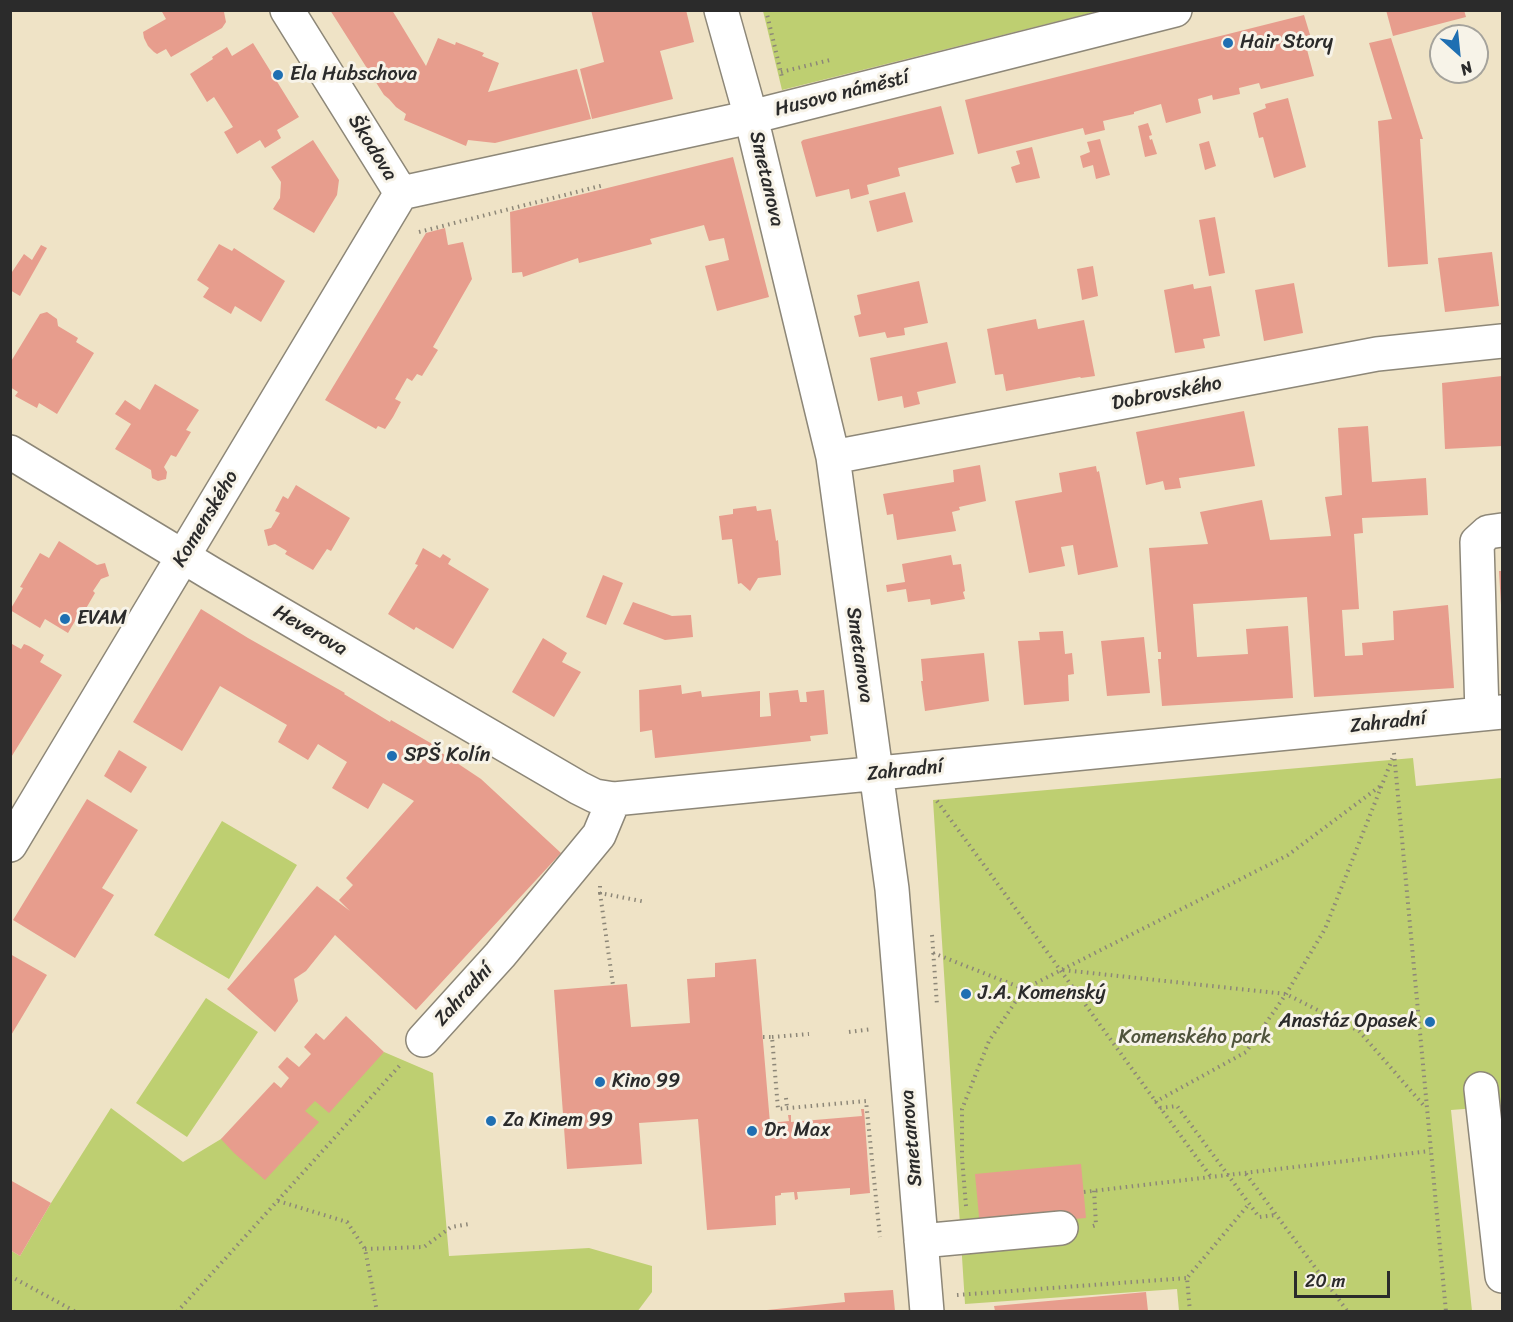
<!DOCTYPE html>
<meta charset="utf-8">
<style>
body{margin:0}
#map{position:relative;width:1513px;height:1322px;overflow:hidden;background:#efe3c6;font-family:Sriracha,sans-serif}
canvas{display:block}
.frame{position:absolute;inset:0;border:12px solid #2b2b2b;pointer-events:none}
.north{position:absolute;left:1429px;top:24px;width:60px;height:60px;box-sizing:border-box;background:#f7f3e8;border:2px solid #a5a39c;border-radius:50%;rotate:153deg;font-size:16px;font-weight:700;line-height:24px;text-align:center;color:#2b2b2b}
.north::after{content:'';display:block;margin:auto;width:21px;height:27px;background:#1f6fb2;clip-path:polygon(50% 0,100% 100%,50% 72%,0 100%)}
.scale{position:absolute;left:1294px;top:1271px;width:96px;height:27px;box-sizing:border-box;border:3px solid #2b2b2b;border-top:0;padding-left:8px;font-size:18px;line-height:21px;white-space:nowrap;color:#2b2b2b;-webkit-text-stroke:4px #f7f3e8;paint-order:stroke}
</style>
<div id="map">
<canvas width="1513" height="1322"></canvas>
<div class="frame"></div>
<div class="north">N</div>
<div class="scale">20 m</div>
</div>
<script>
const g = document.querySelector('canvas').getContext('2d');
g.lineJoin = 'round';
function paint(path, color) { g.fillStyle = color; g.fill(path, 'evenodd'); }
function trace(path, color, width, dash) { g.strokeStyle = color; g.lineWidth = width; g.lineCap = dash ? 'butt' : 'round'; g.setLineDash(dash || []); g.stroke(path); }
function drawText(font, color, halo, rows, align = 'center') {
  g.font = font + ' Sriracha,sans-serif'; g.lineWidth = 6; g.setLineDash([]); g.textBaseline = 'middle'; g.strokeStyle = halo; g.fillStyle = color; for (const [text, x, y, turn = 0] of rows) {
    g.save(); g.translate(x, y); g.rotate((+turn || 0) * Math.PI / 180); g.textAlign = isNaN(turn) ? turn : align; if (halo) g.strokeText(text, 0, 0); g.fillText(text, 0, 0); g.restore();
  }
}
paint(new Path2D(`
 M763,11v-1l336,1 -317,79z
 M1413,758l3,28 86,-8v328l-51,4 21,201h-293l-2,-22 -212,15 -32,-504z
 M222,821l75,44 -68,114 -75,-44z
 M206,998l52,34 -71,105 -51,-34z
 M384,1052l49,21 16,183 140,-8 63,18v26l-15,20 -626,-1 -1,-61 10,6 31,-53 60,-95 72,54 38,-23z`), '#becf71');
paint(new Path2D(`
 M161,10h66l-3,2 2,10 -4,6 -51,29 -5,-8 -9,5 -3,-2 -6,-6 -4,-8 -1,-6 23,-13z
 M330,10h62l34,56 12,-28 17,7 1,-3 28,11 -2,3 17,7 -11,29 89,-23 14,50 -96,24 -27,-3 -2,6 -62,-26 2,-6 -10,-7 -7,-8 -5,-4z
 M591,10h95l8,32 -34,9 13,48 -81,20 -12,-50 24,-7z
 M1386,10h78l2,7 -73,19z
 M1304,15l7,23 -6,4 9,34 -53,13 -2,-6 -20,5 1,6 -27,6 -1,-5 -14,4 3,14 -35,10 -5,-19 -27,8v2l-31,7 2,9 -20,5 -2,-7 -105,26 -13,-54z
 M1391,38l32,101h-3l8,125 -40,3 -10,-146 14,-2 -23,-76z
 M253,43l46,74 -22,13 4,8 -16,10 -5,-8 -23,14 -13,-22 9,-5 -19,-30 -7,5 -17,-28 23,-15 -1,-2 15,-10 5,9z
 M1288,98l18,69 -32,11 -11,-41 -4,1 -6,-25 13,-5 -1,-4z
 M941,106l13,48 -56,14 2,8 -33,9 2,9 -18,5 -2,-10 -33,8 -15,-55 2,-2z
 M1148,123l4,12 -3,1 1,4 2,-1 5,15 -12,3 -7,-31z
 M1100,139l10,36 -14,4 -3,-14 -10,3 -3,-12 10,-4 -3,-10z
 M313,140l26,40 -2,15 -23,38 -41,-24 7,-11 1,-16 -10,-15z
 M1209,141l7,25 -11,4 -6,-26z
 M1032,147l8,31 -24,5 -5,-16 9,-3 -4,-13z
 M733,157l36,140 -52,14 -12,-45 24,-6 -5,-22 -15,3 -5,-16 -54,14 2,5 -73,19 -1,-5 -55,19 -1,-5 -10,1 -2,-61z
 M905,192l8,30 -36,10 -8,-31z
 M1215,217l10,56 -16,3 -10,-56z
 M445,228l3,17 15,-3 9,37 -39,68 5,3 -16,26 -5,-2 -5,7 -5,-3 -12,21 6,3 -8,15 -8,12 -7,-3 -2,3 -51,-29 101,-167z
 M219,244l13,7 2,-3 51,33 -24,41 -26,-16 -4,8 -28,-17 6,-9 -12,-8z
 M41,245l6,3 -27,48 -10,-6v-15l14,-21 8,6z
 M1492,252l7,54 -54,6 -7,-54z
 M1093,266l5,30 -16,4 -5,-31z
 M919,281l9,42 -24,5 1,7 -18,3 -2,-6 -26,5 -5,-21 7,-2 -4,-19z
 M1294,283l9,50 -39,8 -9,-51z
 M1193,284l1,5 17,-3 9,50 -17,3 2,9 -30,5 -11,-63z
 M47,312l10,7 1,7 20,12 -2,4 18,11 -37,61 -18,-11 -2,5 -22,-12 3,-4 -8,-5v-24l30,-49z
 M1036,319l2,10 46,-9 11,56 -14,2 -1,-1 -74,14 -3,-17 -8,1 -8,-46z
 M947,342l9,41 -39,9 3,12 -16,4 -2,-12 -24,5 -8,-43z
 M1502,376v70l-57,3 -3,-66z
 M155,384l44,26 -13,20 5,2 -15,25 -5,-2 -7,12 3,5 -1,7 -8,2 -6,-3 -1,-8 -36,-21 16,-25 -16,-10 10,-14 15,10z
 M1244,411l11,55 -76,12 2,10 -16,2 -2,-9 -17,4 -10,-53z
 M1368,426l4,56 54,-4 2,37 -66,3 1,15 -9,1 5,75 -17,1 3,46 18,-1 -1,-12 32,-3 -1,-29 55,-6 6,83 -140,9 -7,-100 -114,7 4,53 51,-3 -2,-25 42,-3 5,72 -131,8 -4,-47h3v-7h-3l-9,-104 59,-4 -8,-32 62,-12 8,40 61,-4 -6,-39 17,-2 -4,-67z
 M980,465l6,36 -27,6 1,3 -8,2 4,19 -59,9 -4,-26 -6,1 -4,-21 71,-12 -1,-12z
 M1096,466l1,6 2,-1 19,96 -40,8 -5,-30 -12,2 4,19 -36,7 -14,-72 47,-9 -3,-19z
 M296,485l54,33 -19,33 -4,-2 -14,21 -28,-16 2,-3 -12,-7 -7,2 -4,-16 7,-2 9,-15 -5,-2 8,-15 5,3z
 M756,506l1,5 14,-2 5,32 2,-1 3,35 -23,3 -8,13 -9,-8 -3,1 -6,-45 -10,1 -3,-24 14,-2v-5z
 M59,541l38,24 8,-2 4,13 -8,3 -8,12 2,2 -14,24 -3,-1 -10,17 -23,-14 -5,9 -30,-18 13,-22 -3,-1 20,-34 9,5z
 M423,548l17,10 3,-4 8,5 -3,5 41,25 -36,60 -37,-22 -2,3 -26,-16 30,-49 -3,-1z
 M951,555l2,10 8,-1 4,27 -2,1 2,7 -34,6 -1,-6 -22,3 -2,-13 -19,3 -1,-7 19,-3 -3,-18z
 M1499,571h3v34h-1z
 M603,575l20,8 -17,42 -20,-8z
 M633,602l39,14 19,-1 2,22 -28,3 -42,-16z
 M201,609l47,29 97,55 -1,1 46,28 1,-2 43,25 -1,2 48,32 80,74 -145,157 -81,-75 -29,36 -12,8 4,22 -23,31 -48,-43 90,-103 33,25 -11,-11 14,-15 -7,-7 68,-77 -31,-18 -15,26 -36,-21 15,-26 -29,-18 -10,16 -30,-18 9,-17 -67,-39 -38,65 -49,-29z
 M1063,631l2,23 7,-1 2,21 -6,1 1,26 -45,4 -6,-64 22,-1 -1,-8z
 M1144,637l6,56 -43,3 -6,-55z
 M543,638l24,15 -5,9 19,10 -27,45 -42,-25z
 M12,644l9,5 3,-5 5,2 15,9 -4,7 22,13 -52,84z
 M984,653l5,48 -64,10 -4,-30h2l-2,-22z
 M681,685l1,9 19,-3 1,6 58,-6v26l11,-1 -2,-23 29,-3 2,12h7l-1,-10 18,-2 4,44 -18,2 1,5 -156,17 -3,-28 -12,2 -1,-42z
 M119,750l28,17 -16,26 -27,-17z
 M87,799l51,31 -36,58 12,7 -39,63 -62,-38z
 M10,954l37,21 -37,62z
 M756,959l14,164 19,-2 -1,-6h3v7l71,-6 -1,-7h3l6,84 -20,2v-7l-53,4 1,7 -3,1 -1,-8 -13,1v2l-6,1 1,29 -69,5 -9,-111 -59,4 3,41 -75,5 -13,-179 73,-6 4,43 59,-4 -3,-44 28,-2v-14z
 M346,1016l38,36 -55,61 -14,-12 -10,10 14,11 -54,58 -31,-27 -13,-14 53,-57 7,6 8,-10 -11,-11 9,-10 12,10 12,-13 -7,-7 12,-14 8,7z
 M1081,1164l5,54 -106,9 -5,-53z
 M10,1180l41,23 -31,53 -10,-6z
 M893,1290l2,21h-128v-1l78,-8 -1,-9z
 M1146,1292l2,19h-153l-1,-5z`), '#e79d8d');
const minor = new Path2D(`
 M287,10l114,183
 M721,10l30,107 82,340 59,432 35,423
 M401,193l350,-76 424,-107
 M10,452l202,122 367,214 16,8 19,3 888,-87
 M833,457l544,-103 125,-13
 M1482,714l-5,-172 11,-10 14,-2
 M10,845l391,-652
 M423,1040l77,-85 99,-120 15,-36
 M1481,1089l21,187
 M921,1241l140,-13`);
trace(minor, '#8d8778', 36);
trace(new Path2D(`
 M766,10l16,67
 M781,72l49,-12
 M419,232l185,-47
 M1394,753l52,559
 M937,801c92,125 182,251 274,376
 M600,886v7l46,9
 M600,893l13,92
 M932,935l5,70
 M933,953l91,36
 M1063,970l223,24 73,37 66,76
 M849,1032l23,-3
 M763,1037h9l6,72 88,-8 14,136
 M772,1037l37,-3
 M786,1098l1,10
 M1155,1102l91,-50 40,-58 39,-65 68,-172
 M1160,1108l17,-2 82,111 17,-2
 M1246,1174l102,138
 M1084,1192l346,-41
 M278,1201l69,21 18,27 12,63
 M966,1206l-4,-48v-49l27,-68 35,-52 264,-134 95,-71
 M1093,1226l3,-1 -2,-35
 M365,1249l59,-2 27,-20 18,-3
 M10,1276l66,36
 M957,1295l230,-17
 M177,1312l225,-249
 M1190,1312l-3,-34 62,-74`), '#8d8778', 4, [1.5, 4.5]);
trace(minor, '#fff', 33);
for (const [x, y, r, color] of [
 [1228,43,6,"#1f6fb2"],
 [278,75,6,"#1f6fb2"],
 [65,619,6,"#1f6fb2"],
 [392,756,6,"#1f6fb2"],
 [966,994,6,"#1f6fb2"],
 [1430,1022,6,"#1f6fb2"],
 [600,1082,6,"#1f6fb2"],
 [491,1121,6,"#1f6fb2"],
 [752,1131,6,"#1f6fb2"]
]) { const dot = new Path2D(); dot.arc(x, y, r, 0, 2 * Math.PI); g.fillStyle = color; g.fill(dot); trace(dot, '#f7f3e8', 2); }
drawText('20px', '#2b2b2b', '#f7f3e8', [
 ["Hair Story",1240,43],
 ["Ela Hubschova",290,75],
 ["EVAM",77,619],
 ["SPŠ Kolín",404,756],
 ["J.A. Komenský",978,994],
 ["Anastáz Opasek",1418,1022,"right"],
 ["Kino 99",612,1082],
 ["Za Kinem 99",503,1121],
 ["Dr. Max",764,1131]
], 'left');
drawText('20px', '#2b2b2b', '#f7f3e8', [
 ["Husovo náměstí",842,94,-14],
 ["Škodova",372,148,58],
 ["Smetanova",766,179,77],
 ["Dobrovského",1167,394,-11],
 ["Komenského",206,519,-59],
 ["Heverova",310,631,30],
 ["Smetanova",859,655,82],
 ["Zahradní",1388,723,-6],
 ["Zahradní",905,771,-6],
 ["Zahradní",464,995,-48],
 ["Smetanova",912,1138,-95]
]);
drawText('20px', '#50543c', '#f7f3e8', [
 ["Komenského park",1195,1038]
]);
</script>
